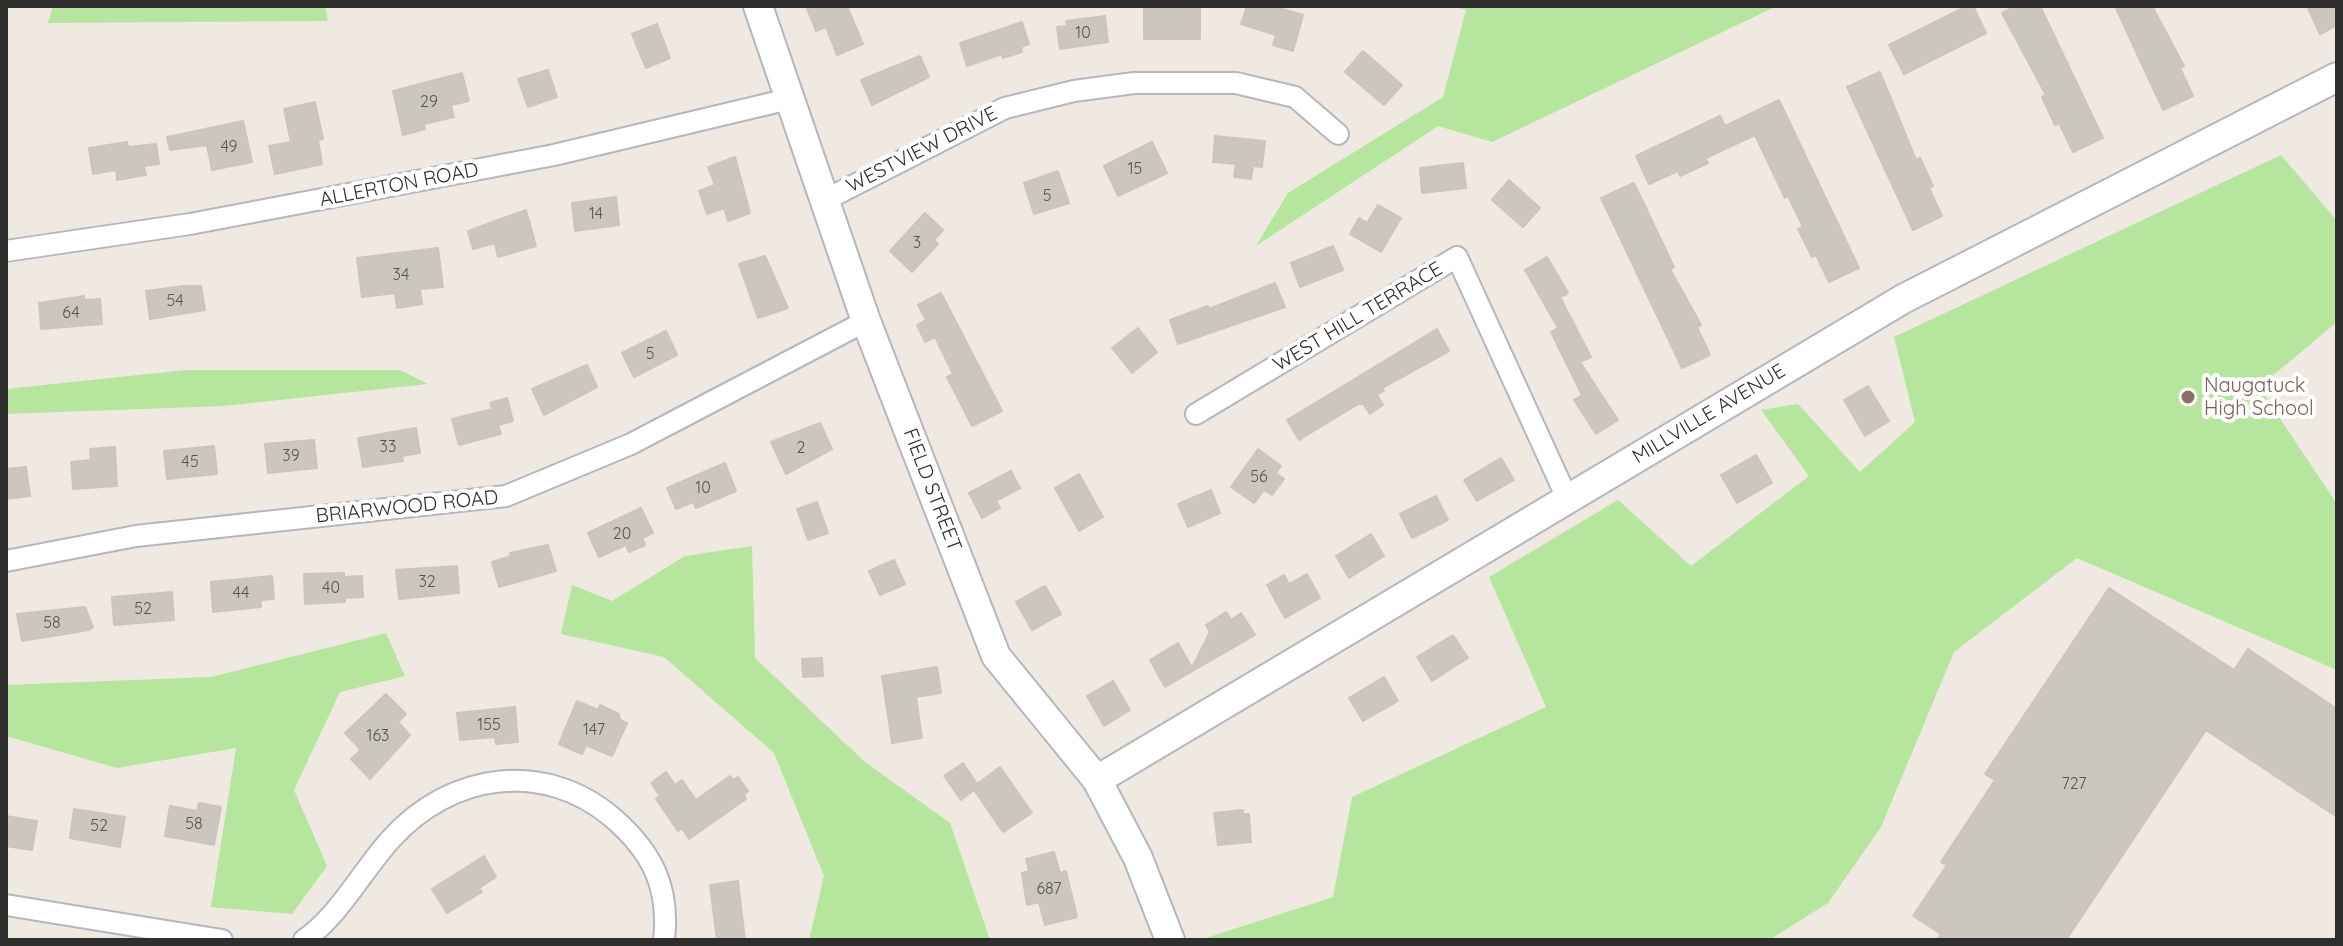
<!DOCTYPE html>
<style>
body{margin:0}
#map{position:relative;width:2343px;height:946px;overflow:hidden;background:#efe9e1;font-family:Quicksand,sans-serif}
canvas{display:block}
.frame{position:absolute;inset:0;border:8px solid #2e2e2e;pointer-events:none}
</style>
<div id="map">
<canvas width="2343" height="946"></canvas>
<div class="frame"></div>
</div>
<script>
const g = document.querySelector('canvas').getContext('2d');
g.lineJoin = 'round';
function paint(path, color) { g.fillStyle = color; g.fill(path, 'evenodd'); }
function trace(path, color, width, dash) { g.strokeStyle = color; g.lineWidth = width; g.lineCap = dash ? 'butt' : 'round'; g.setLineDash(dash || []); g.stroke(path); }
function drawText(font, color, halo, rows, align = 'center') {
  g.font = font + ' Quicksand,sans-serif'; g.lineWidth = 8; g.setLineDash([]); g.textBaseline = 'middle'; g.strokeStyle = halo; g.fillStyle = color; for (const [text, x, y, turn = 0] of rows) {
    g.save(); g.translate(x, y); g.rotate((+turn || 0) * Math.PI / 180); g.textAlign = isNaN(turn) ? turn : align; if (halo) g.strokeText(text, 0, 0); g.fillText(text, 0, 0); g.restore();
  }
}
paint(new Path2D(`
 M53,6h272l3,15 -280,2z
 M1453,6h324l-285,136 -54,-16 -182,120 32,-53 155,-96 23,-87z
 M2281,155l56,66v101l-78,65 78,117v166l-260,-112 -123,94 -73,175 -53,76 -59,37h-569l133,-43 19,-100 194,-90 -57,-130 129,-77 73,66 118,-90 -48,-66 37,-6 62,68 55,-50 -21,-85z
 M186,370h214l28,14 -205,22 -217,8v-25z
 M752,546l3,112 110,104 85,61 40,117h-181l15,-64 -50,-123 -110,-96 -103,-23 11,-49 40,16 73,-45z
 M386,633l19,43 -65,16 -46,98 33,76 -35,48 -81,-7 25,-159 -119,20 -111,-32v-51l205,-8z`), '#b6e59e');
const building = new Path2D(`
 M806,6h41l16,38 -26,11 -11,-28 -10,4z
 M1144,6h56v33h-56z
 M1247,6h25l31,9 -10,36 -20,-6 3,-10 -35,-11z
 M1967,6h6l13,27 -82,41 -15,-29z
 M2016,6h24l63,132 -30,14 -14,-29 -4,2 -13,-28 4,-2 -44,-82z
 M2115,6h37l32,60 -4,2 13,28 -30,14z
 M2307,6h30v19l-17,9z
 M1105,16l3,26 -48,7 -3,-22 10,-1 -1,-5z
 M1022,22l7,22 -8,3 1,5 -19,6 -1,-4 -35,12 -7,-23z
 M657,24l13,34 -24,10 -14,-34z
 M1363,51l39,34 -18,20 -39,-33z
 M920,56l9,21 -57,28 -11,-25z
 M548,70l9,27 -29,10 -10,-28z
 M1880,72l36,88 4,-2 13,28 -4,2 13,28 -29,14 -66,-143z
 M462,73l7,28 -18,4 3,12 -30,7 1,5 -22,6 -10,-44z
 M1779,100l80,168 -30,14 -13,-27 -4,2 -14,-28 5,-2 -15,-31 -3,2 -30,-63 -49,23 2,5 -28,13 -2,-5 -29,13 -13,-28 84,-40 5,10z
 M315,102l8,37 -5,1 4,24 -47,10 -6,-28 22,-4 -7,-33z
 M243,121l9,41 -40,8 -5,-25 -37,5 -3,-13z
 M1215,136l50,5 -3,26 -9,-1 -2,13 -17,-2 2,-13 -23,-2z
 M127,142l1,5 28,-3 3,20 -15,2 2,9 -29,5 -1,-10 -23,4 -4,-26z
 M1152,142l15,31 -49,23 -14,-30z
 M735,157l15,56 -22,8 -4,-13 -17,6 -8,-23 16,-6 -7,-18z
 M1463,163l3,25 -44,5 -2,-25z
 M1058,171l11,32 -35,11 -10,-31z
 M1509,180l31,28 -17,19 -31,-27z
 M1634,183l40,84 -4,2 31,56 -4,2 13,28 -28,13 -81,-170z
 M616,197l3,28 -44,6 -3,-28z
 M1378,205l23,13 -20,34 -31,-18 9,-16 8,5z
 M526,210l10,36 -38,11 -3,-14 -22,6 -5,-18z
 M925,213l18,17 -9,10 4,4 -26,28 -22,-21z
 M1333,246l10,24 -43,17 -9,-24z
 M438,248l5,39 -23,2 2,15 -25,4 -2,-15 -33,4 -5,-39z
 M765,256l23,52 -30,10 -19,-54z
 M1547,257l21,36 -8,4 31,60 -11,5 38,58 -22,14 -22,-34 8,-5 -31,-63 7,-4 -33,-58z
 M1275,283l10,24 -107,37 -8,-24 38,-14 1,3z
 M184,286h17l4,24 -55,9 -4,-28z
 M941,293l61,118 -30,15 -25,-49 6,-3 -18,-37 -10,5 -8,-17 9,-5 -8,-15z
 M84,296v4l16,-1 2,25 -61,5 -2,-26z
 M1138,328l19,24 -25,21 -20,-25z
 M1437,329l12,22 -67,37 2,3 -7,4 6,10 -13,9 -7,-10h-5l-59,36 -12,-20z
 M666,331l11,24 -43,22 -12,-24z
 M587,365l10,22 -53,28 -12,-26z
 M1868,386l21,35 -24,15 -21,-36z
 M507,398l6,23 -15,4 3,9 -42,11 -7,-26 40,-10 -2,-6z
 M820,423l12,26 -46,25 -15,-32z
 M416,428l4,25 -18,3 1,5 -40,6 -5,-29z
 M314,440l3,28 -49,5 -3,-29z
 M214,446l3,28 -50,5 -3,-28z
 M115,447l2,39 -44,3 -2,-27 20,-2 -1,-11z
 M1258,449l23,17 -5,7 8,6 -12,16 -8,-5 -10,13 -23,-16z
 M1756,455l16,28 -35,20 -16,-28z
 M1501,458l13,22 -37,21 -13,-21z
 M725,463l11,28 -40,17 -3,-6 -17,7 -9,-21z
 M26,467l4,29 -24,3v-30z
 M1011,471l9,17 -24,13 4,7 -18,10 -13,-25z
 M1079,474l24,43 -24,14 -24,-43z
 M1211,490l9,23 -32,14 -10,-23z
 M1436,496l12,24 -36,18 -12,-24z
 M817,502l11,31 -20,7 -11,-31z
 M641,508l12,25 -11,5 3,7 -16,7 -3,-7 -27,12 -11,-24z
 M1371,534l13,22 -35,22 -13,-22z
 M548,545l8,26 -57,16 -7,-25 19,-6 -1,-3z
 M894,560l11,24 -25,11 -11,-24z
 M457,566l2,27 -60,6 -3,-29z
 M344,573v4l18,-1 1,21 -18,1v4l-40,2 -1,-30z
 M1307,574l13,24 -35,20 -18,-33 17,-10 5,9z
 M272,576l2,23 -13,1v7l-48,5 -2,-30z
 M1045,586l16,28 -29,16 -16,-28z
 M2109,588l125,82 14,-21 89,60v108l-131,-87 -140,210h-129l4,-6 -28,-18 34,-51 -6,-3 54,-82 -10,-6z
 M172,592l2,28 -60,5 -2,-28z
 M85,607l8,20 -4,3 -67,11 -5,-27z
 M1226,612l5,8 10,-7 14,22 -90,52 -15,-27 28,-17 14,25 18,-36 -4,-7z
 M1453,635l15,23 -36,23 -15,-24z
 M822,658l1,18 -20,1 -1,-18z
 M937,667l4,26 -25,4 6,41 -30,5 -10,-67z
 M1384,677l14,24 -35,20 -14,-23z
 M1113,681l17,29 -26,16 -17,-30z
 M386,694l20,20 -8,8 12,13 -40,44 -19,-20 10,-9 -16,-17z
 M577,701l21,9 2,-5 19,9 1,6 7,3 -15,33 -26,-11 -4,9 -23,-10z
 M515,707l3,35 -22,2 -1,-7 -35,3 -3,-27z
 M963,763l14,21 23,-17 32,46 -29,19 -29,-42 -13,10 -17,-24z
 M666,772l9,13 7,-5 14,20 34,-24 3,4 5,-3 10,14 -4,4 2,4 -57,40 -7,-11 -4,3 -22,-32 4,-3 -9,-13z
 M199,803l22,4 -7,38 -49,-9 5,-30 27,5z
 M74,809l51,8 -5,30 -50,-9z
 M1243,810v4h6l2,28 -33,3 -4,-32z
 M6,816l31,5 -5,29 -26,-4z
 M1054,852l6,21 6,-2 11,46 -32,8 -6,-23 -12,3 -5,-32 7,-2 -3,-12z
 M484,856l12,21 -17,11 3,4 -35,21 -15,-24z
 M738,881l7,59h-28l-7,-55z`);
paint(building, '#cbc7bf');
trace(building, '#cbc5ba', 2);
const street = new Path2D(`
 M827,199l178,-91 69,-17 60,-8h102l59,14 43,37
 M6,251l184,-27 364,-69 235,-56
 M1196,414l261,-157 110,241
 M6,561l130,-25 370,-40 125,-52 235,-123
 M6,905l216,35
 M304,940c35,-24 58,-69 87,-101 59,-66 153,-80 222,-21 39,34 57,69 51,122`);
const secondary = new Path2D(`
 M758,6l108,315 130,335 101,124 41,78 32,82
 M1097,780l806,-481 434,-222`);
trace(street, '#b4b7c1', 24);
trace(secondary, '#b4b7c1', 32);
trace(street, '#fff', 20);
trace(secondary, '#fff', 28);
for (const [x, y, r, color] of [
 [2188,397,8,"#8d6e63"]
]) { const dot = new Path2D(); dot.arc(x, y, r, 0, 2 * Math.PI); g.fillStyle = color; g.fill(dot); trace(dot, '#fff', 3); }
drawText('16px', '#555452', null, [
 ["10",1083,33],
 ["29",429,102],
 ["49",229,147],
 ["15",1135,169],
 ["5",1047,196],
 ["14",596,214],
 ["3",917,243],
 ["34",401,275],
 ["54",175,301],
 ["64",71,313],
 ["5",650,354],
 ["33",388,447],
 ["2",801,448],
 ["39",291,456],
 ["45",190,462],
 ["56",1259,477],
 ["10",703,488],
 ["20",622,534],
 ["32",427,582],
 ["40",331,588],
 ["44",241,593],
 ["52",143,609],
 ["58",52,623],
 ["155",489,725],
 ["147",594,730],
 ["163",378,736],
 ["727",2074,784],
 ["58",194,824],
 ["52",99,826],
 ["687",1049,889]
]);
drawText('20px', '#2e2e2e', '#fff', [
 ["WESTVIEW DRIVE",922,150,-27],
 ["ALLERTON ROAD",399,185,-11],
 ["WEST HILL TERRACE",1358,317,-31],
 ["MILLVILLE AVENUE",1709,414,-31],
 ["FIELD STREET",932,490,69],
 ["BRIARWOOD ROAD",407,507,-6]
]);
drawText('20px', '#785e54', '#fff', [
 ["Naugatuck",2204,386],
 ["High School",2204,409]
], 'left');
</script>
